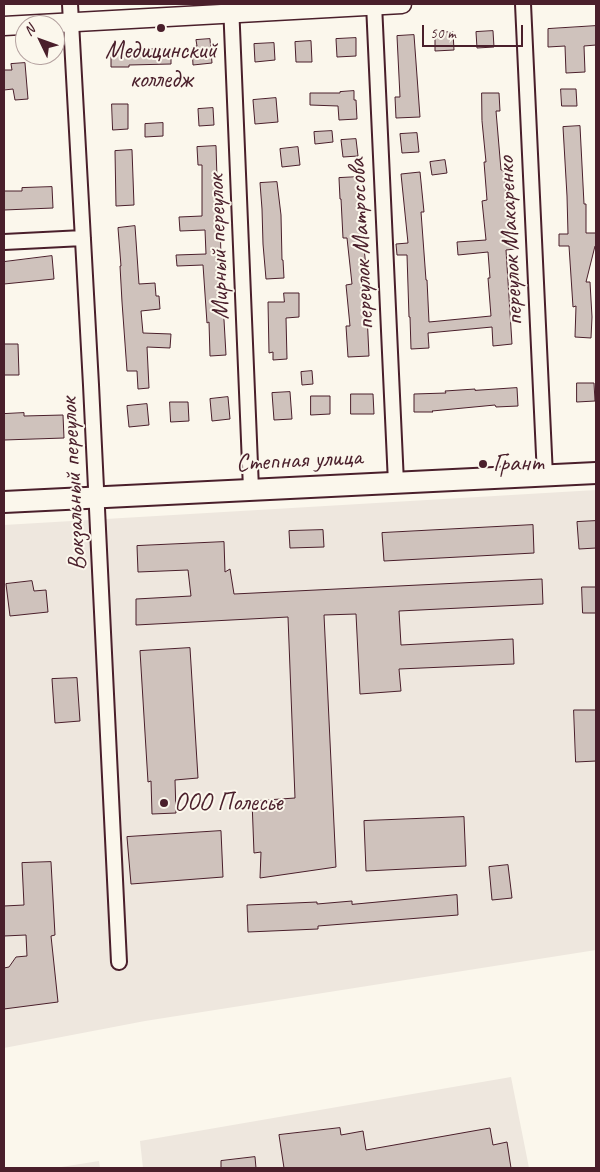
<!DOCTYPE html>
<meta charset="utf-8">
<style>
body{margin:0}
#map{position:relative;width:600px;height:1172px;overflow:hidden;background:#fbf7ec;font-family:Caveat,sans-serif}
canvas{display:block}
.frame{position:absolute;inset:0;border:5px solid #4a1f2b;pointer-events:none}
.north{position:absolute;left:15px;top:15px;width:50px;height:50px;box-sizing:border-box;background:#fbf7ec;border:1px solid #b4a19f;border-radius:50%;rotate:312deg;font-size:14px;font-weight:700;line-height:20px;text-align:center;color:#4a1f2b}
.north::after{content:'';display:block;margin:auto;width:18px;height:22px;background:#4a1f2b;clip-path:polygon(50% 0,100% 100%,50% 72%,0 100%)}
.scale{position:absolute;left:422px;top:25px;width:101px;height:22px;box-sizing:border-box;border:2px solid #4a1f2b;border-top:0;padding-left:6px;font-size:15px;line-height:18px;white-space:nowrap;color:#4a1f2b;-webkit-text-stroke:4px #fbf7ec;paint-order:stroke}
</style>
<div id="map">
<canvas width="600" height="1172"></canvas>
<div class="frame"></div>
<div class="north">N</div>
<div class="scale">50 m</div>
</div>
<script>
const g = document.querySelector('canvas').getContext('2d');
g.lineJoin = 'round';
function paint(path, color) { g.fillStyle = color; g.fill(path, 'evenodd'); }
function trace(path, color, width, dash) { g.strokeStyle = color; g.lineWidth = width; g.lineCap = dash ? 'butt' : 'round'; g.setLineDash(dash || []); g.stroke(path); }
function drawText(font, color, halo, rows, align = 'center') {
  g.font = font + ' Caveat,sans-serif'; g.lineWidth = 4; g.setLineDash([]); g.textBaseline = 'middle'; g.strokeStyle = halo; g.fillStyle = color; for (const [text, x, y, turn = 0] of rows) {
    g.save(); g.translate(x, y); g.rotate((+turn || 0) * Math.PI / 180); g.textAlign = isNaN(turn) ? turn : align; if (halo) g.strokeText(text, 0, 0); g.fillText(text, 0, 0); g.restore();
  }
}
paint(new Path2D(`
 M596,490v460l-451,71 -141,27v-523z
 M511,1077l18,91h-386l-3,-27z
 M99,1161l1,7h-45z`), '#eee7de');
const building = new Path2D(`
 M596,26v19l-12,1 1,26 -19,1 -1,-27 -17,1v-18z
 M493,31l1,16 -17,1 -1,-16z
 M453,32l1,18 -19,1v-18z
 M414,35l6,82 -24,1 -1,-21h5l-3,-61z
 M356,38v18l-19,1 -1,-18z
 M210,39l2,24 -19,2 -1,-18 5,-1 -1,-6z
 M311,41l1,21h-16l-1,-20z
 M274,43l1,17 -20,2 -1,-18z
 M171,49v15l-42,1v2h-18v-17z
 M25,63l3,36 -13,1 -2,-11 -9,1v-20h8l-1,-6z
 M561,89h15l1,17h-15z
 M354,91v9h2l1,19 -18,1 -1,-14 -28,-1v-12h30v-1z
 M482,93h17l1,18h-4l5,59h3l6,68h4l1,11 -9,1 6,94 -19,2 -1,-19 -64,6 1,15 -18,1 -1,-32h-1l-2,-62h-10l-1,-11 12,-1 -7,-69 19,-2 4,40h-3l5,68h1l2,42 62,-6 -3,-38h2l-2,-26 -30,3 -1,-13 29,-2 -4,-39 5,-1 -3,-38h2l-4,-41z
 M276,98l2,24 -23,2 -2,-24z
 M112,104h16v25l-15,1z
 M213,108l1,17 -15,1 -1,-17z
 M163,123v13l-18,1v-13z
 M580,126l4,78h2v29h10v13h-1l-9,36h4l2,35 -1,21 -16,-1 1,-31 -3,1 -4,-61h-10v-12h9l-1,-38 -4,-69z
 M332,131l1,11 -18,2 -1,-12z
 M417,133l2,19 -17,1 -2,-19z
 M356,139l2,17 -15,1 -2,-17z
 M216,146l1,32h1v36h2l1,47h2l1,23 -2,1 4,70 -16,1 -1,-34 -2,1 -4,-58 -26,1 -1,-11 30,-1 -1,-24 -25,1 -1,-14 23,-1v-51h-4l-1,-18z
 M298,147l2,18 -18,2 -2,-18z
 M132,150l2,55 -18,1 -1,-55z
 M445,160l2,13 -15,2 -2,-13z
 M359,177l3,71h2l2,19 3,47h-2l2,42 -21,1 -2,-31h4l-4,-41 6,-1 -5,-46h-4l-2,-39h-1l-1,-21z
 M277,182l4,33 1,45h1l1,18 -18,1 -3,-35 -1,-35 -2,-26z
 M52,187l1,21 -49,2v-19h18v-3z
 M135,226l4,58 16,-1 1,13h3l1,13 -19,2 2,22 28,1 -1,14 -23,-1 2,41 -11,1 -1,-18h-10l-5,-69 -2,-36h1l-3,-38z
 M52,256l2,23 -50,5v-22z
 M284,293h15v24l-13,1 1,41 -14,1v-8l-4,1 -1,-51h16z
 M4,344h14l1,31h-15z
 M312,371l1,13 -11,1 -1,-13z
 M577,383h17l1,18 -18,1z
 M517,388l1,18 -22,1 -1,-2 -63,6 1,1h-19v-18l32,-1 -1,-2 30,-2v1z
 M290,392l2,27 -18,1 -2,-27z
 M351,394h22l1,20h-23z
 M311,396h19v18l-19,1z
 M228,397l2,22 -18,2 -2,-22z
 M170,402h18l1,19 -18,1z
 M147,404l2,21 -20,2 -2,-21z
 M24,413v3l39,-1 1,23 -60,2v-26z
 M596,521v27l-17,1 -2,-27z
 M533,525l1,28 -150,8 -2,-28z
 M323,530l1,17 -34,1 -1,-17z
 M224,542l1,30 5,-3 4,25 308,-15 1,25 -144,7 2,34 112,-6 1,25 -115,5 2,22 -41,3 -4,-80 -32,1 12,252 -76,11 1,-26 -7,1 -2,-52 43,-3 -7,-181 -152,8v-26l55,-3 -3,-26 -50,2 -1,-26z
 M32,581l2,10 12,-1 2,22 -38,4 -4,-32z
 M582,587h14v26h-13z
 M190,648l8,130 -23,2 1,33 -24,1 -1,-33 -3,1 -8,-131z
 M77,678l3,43 -25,2 -3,-44z
 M574,710h22v51l-20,1z
 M464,817l2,49 -100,5 -2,-50z
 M221,831l2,46 -92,7 -4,-47z
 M51,862l4,73 -4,1 7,66 -54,7v-41l5,-1 7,-10 11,-1 -1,-21 -22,1v-30l20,-1 -2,-42z
 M508,865l4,33 -20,2 -3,-33z
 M457,895l1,20 -140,11v3l-70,3 -1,-27 70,-3v2l35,-3v3z
 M340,1128l1,7 22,-4 3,19 124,-22 3,17 14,-3 4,26h-227l-5,-33z
 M255,1157l1,11h-35v-7z`);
paint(building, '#cfc2bc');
trace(building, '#4a1f2b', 1);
const minor = new Path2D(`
 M70,4l21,381 28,577
 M231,4l20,485
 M374,4l22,479
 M523,4l22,472
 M4,242l79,-4`);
const tertiary = new Path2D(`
 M4,26l398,-22`);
const secondary = new Path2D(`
 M4,502l592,-29`);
trace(minor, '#4a1f2b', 18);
trace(tertiary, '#4a1f2b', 21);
trace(secondary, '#4a1f2b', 24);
trace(minor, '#fbf7ec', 14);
trace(tertiary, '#fbf7ec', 18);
trace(secondary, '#fbf7ec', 20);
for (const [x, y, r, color] of [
 [161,28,5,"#4a1f2b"],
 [483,464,5,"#4a1f2b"],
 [164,803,5,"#4a1f2b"]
]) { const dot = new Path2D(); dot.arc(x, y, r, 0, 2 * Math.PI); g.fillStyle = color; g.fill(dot); trace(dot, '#fbf7ec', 2); }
drawText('25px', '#4a1f2b', '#fbf7ec', [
 ["Медицинский",161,51,"center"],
 ["колледж",161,80,"center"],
 ["Грант",493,464],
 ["ООО Полесье",174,803]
], 'left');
drawText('25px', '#4a1f2b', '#fbf7ec', [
 ["переулок Макаренко",511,241,-93],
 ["переулок Матросова",362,244,-93],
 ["Мирный переулок",219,247,-92],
 ["Степная улица",299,461,-3],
 ["Вокзальный переулок",74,484,-93]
]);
</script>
